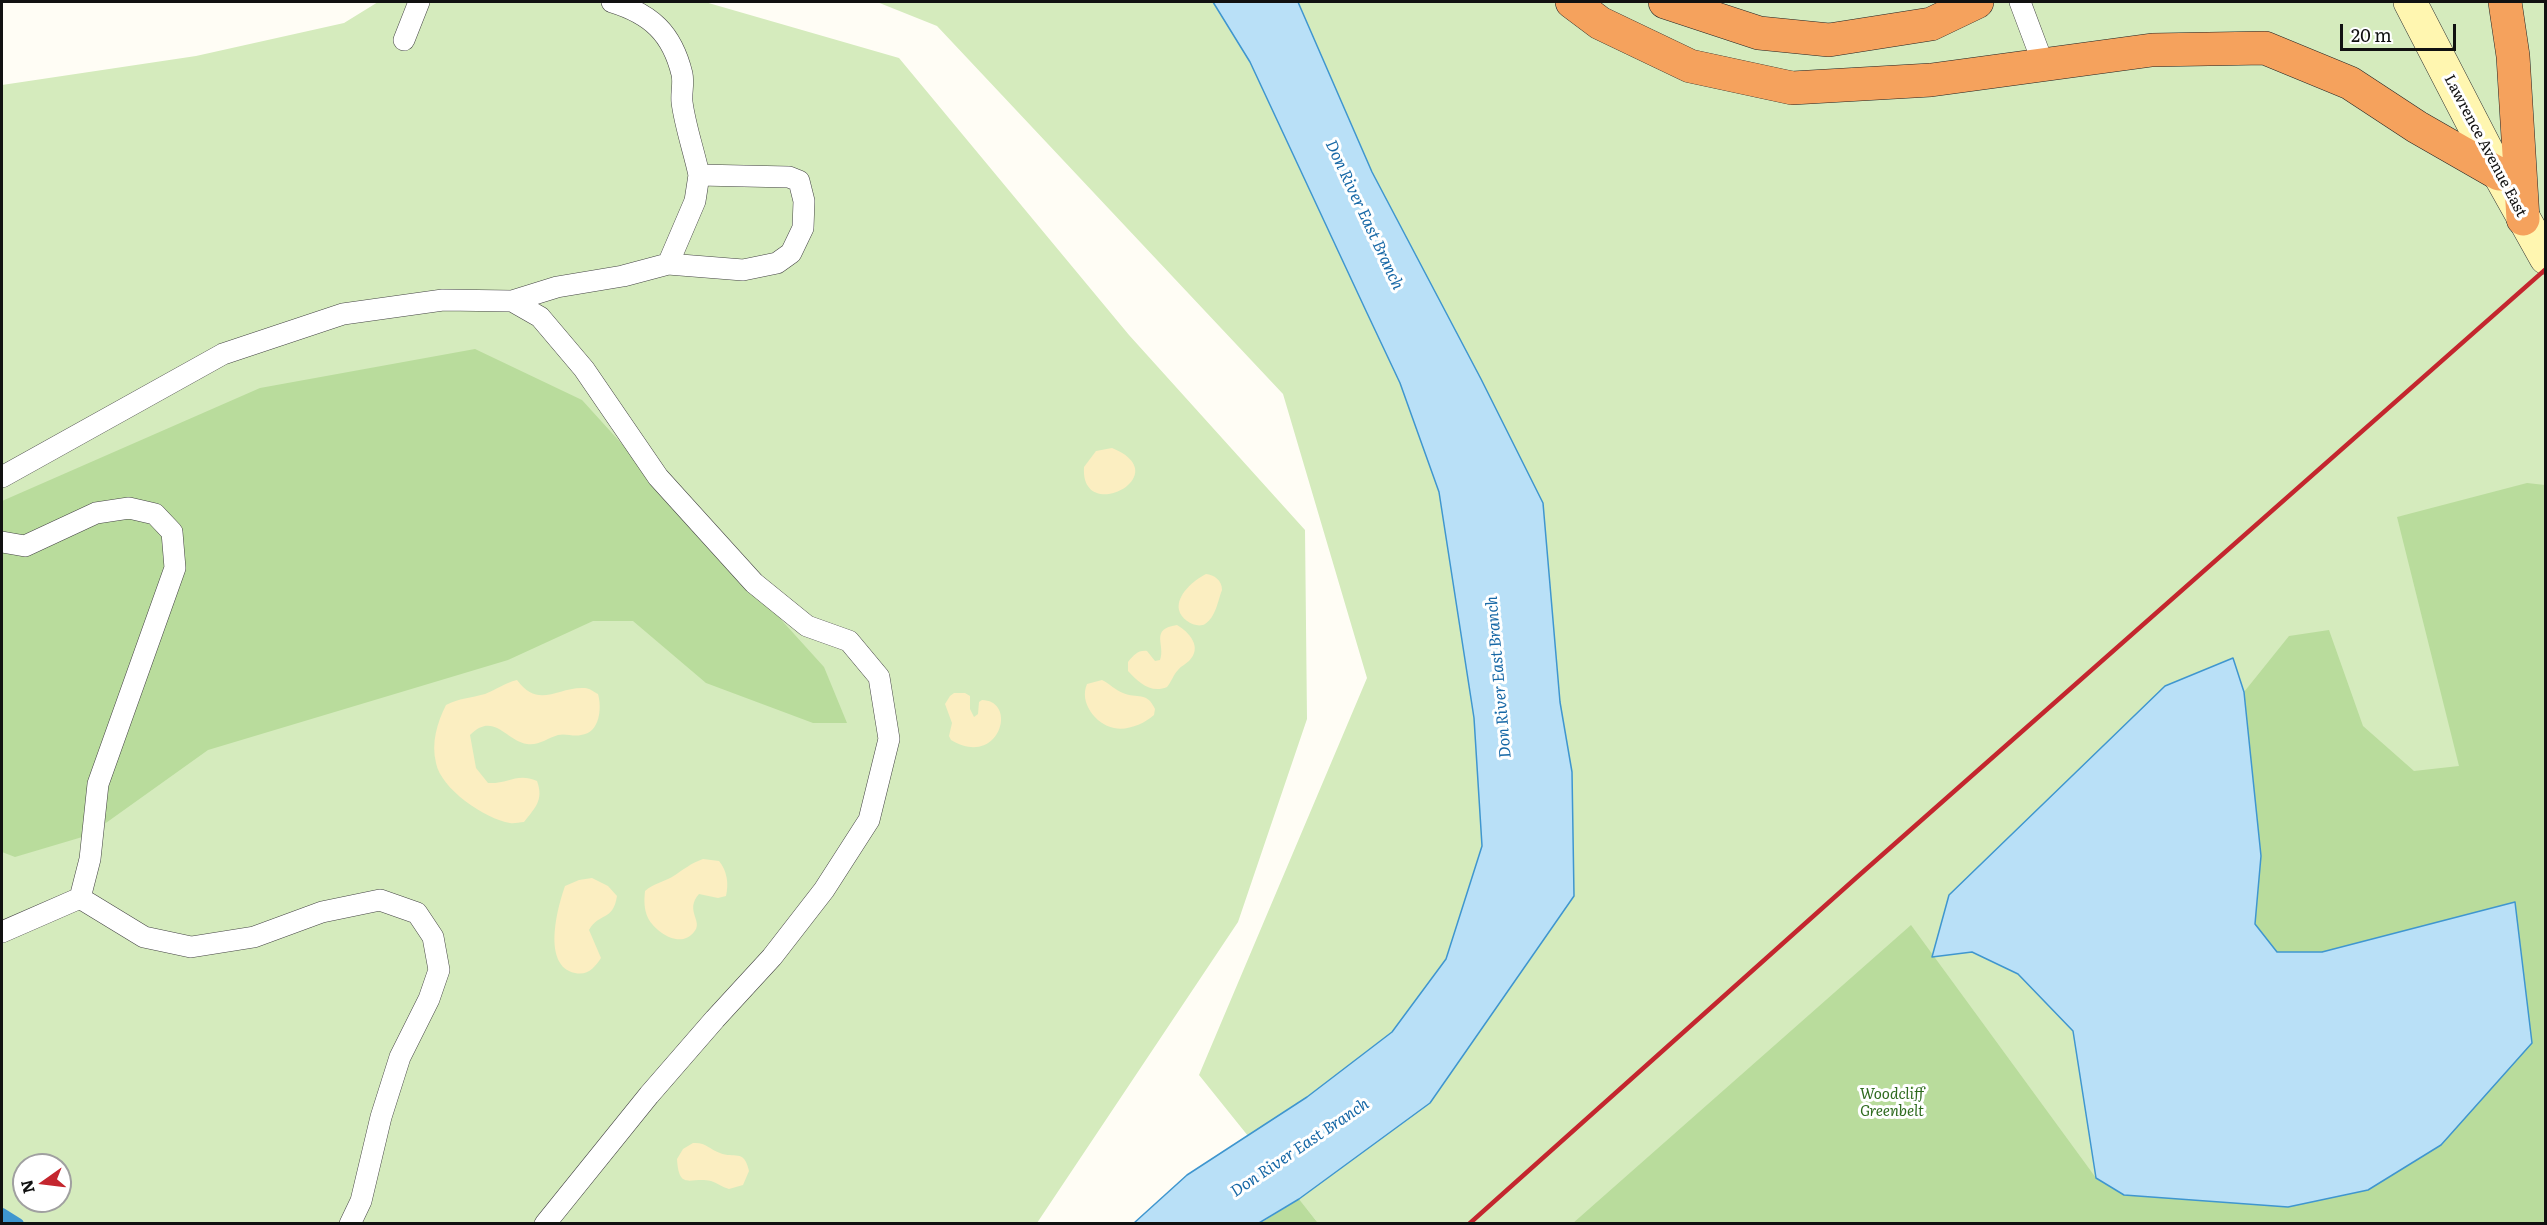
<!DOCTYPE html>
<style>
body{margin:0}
#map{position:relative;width:2547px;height:1225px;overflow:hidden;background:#fffdf5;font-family:Literata,serif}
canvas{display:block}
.frame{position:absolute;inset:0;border:3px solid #111;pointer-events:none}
.north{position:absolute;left:12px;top:1153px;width:60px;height:60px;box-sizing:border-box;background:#fff;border:2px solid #a0a0a0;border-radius:50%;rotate:256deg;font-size:16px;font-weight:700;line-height:24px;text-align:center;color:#111}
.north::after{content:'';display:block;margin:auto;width:21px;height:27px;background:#c4262e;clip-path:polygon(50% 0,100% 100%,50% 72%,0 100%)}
.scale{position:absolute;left:2340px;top:24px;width:116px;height:27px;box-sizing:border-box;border:3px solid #111;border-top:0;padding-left:8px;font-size:18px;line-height:21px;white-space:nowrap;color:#111;-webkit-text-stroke:4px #fff;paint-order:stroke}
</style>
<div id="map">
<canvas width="2547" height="1225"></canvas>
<div class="frame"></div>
<div class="north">N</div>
<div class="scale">20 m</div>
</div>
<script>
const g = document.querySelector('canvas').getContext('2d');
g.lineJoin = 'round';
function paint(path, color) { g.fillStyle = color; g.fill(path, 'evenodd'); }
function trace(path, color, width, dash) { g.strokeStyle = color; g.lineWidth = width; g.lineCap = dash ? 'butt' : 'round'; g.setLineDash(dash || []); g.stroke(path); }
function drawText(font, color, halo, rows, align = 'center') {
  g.font = font + ' Literata,serif'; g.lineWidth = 6; g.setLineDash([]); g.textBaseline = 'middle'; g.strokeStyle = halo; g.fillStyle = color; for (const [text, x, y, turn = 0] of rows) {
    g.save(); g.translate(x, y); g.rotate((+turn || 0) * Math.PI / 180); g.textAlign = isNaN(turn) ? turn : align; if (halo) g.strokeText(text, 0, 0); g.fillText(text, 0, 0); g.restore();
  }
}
paint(new Path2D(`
 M378,2h327l194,56 230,277 176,195 2,189 -69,203 -201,301 -1035,1v-1139l194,-29 148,-33zM24,1165h36v36h-36z
 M877,2h1668v1097l-65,124h-1162l-119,-148 168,-397 -84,-284 -346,-368z`), '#d5ebbd');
paint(new Path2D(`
 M475,349l107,51 242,267 23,56h-34l-107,-40 -73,-62h-40l-85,39 -300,90 -119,85 -74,22 -13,-5v-351l258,-113z
 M2527,483l18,2v738l-973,1 339,-299 185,253 28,17 391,-293 -193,50h-45l-22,-28 6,-68 -17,-164 45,-56 40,-6 34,96 51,45 45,-5 -62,-249z
 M1299,1199l19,24 -59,1z`), '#b9dc9c');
paint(new Path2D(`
 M1112,448c67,27 -32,78 -28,19l12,-16z
 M1206,574c8,1 16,6 16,16 -4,10 -6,27 -17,34 -8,5 -24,-4 -26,-14 -3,-15 15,-30 27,-36z
 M1177,625c12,7 26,22 12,36 -3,3 -8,5 -11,9 -5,5 -6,11 -11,17 -16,7 -29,-5 -39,-16v-9c6,-7 10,-12 19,-11l8,10 5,-1c6,-15 -11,-31 17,-35z
 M517,680c22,30 41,6 68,8 4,0 9,4 13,6 4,14 2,39 -17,41 -8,2 -15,-2 -23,0 -10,3 -20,11 -31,9 -21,-3 -33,-33 -57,-9l6,33 12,15c21,1 29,-11 49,-2 7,19 -2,27 -13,41 -5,0 -10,2 -14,1 -25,-4 -69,-34 -74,-60 -5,-20 1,-40 10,-58 13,-7 25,-7 39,-11 11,-4 19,-11 32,-14z
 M1102,680c8,4 13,10 21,13 14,6 24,-2 32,16l-1,6c-10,9 -27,16 -40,13 -19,-4 -35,-26 -27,-44z
 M954,693h11l5,3v13l4,8 4,-3 1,-12 3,-2c37,1 17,69 -31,40l-2,-4 3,-13 -7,-19 5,-8z
 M703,859l16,2c8,10 10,22 7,35l-8,2 -19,-4c-15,17 5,27 -5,38 -13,17 -38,1 -46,-14 -4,-9 -4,-17 -3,-27 8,-7 18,-9 27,-14 11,-7 19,-14 31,-18z
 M592,878l16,8 9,10c-4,26 -18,16 -28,34l12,28c-6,9 -13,18 -26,15 -33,-7 -18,-64 -10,-87l14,-6z
 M693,1143c13,-1 16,6 27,10 14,6 24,-5 29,18l-6,14 -14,4c-7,-2 -12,-6 -18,-8 -20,-5 -32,11 -34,-22l6,-10z`), '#fbeec1');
const water = new Path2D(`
 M1213,2h85l74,170 109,207 62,124 17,199 12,70 2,124 -144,207 -131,96 -40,24h-125l53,-48 120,-78 85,-65 54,-73 36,-113 -8,-128 -35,-226 -39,-109 -33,-70 -117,-251z
 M2233,658l11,34 17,164 -6,68 22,28h45l193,-50 17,141 -91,102 -73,45 -80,17 -164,-12 -28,-17 -23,-147 -55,-57 -46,-22 -40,5 17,-62 216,-209z`);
paint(water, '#b9e0f7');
trace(water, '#3f96cf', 1.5);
trace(new Path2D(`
 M2,1214l16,10`), '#3f96cf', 12);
const service = new Path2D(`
 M2020,2l24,64
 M404,40l15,-38
 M668,264l27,-63 4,-26
 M512,301l45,-14 66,-11 45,-12 75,6 34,-7 14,-10 12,-25 1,-27 -5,-20 -10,-4 -90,-2c-5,-24 -14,-49 -17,-73 -1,-9 2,-19 0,-28 -10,-41 -31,-60 -70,-72
 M2,477l221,-123 120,-40 100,-14 69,1 28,16 44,52 74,108 96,106 53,43 42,15 30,36 10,62 -20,81 -45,70 -52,67 -57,62 -66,76 -104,129
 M2,542l23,4 71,-33 33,-5 26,6 17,18 3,36 -77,216 -8,75 -10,39
 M2,932l78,-34 64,39 47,10 63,-10 68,-25 58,-12 37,13 16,24 6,33 -10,29 -29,58 -19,60 -20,84 -11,23`);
const secondary = new Path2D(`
 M2410,2l89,172 47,84`);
const motorway = new Path2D(`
 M1572,2l28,21 90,43 102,22 139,-8 221,-30 113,-2 85,35 67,44 82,47
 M1665,2l94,31 70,7 102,-16 46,-22
 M2505,2l8,54 10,163`);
trace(service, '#444', 22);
trace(secondary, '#333', 34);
trace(motorway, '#222', 34);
trace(service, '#fff', 21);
trace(secondary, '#fff6b0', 33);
trace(motorway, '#f5a25d', 33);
trace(new Path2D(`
 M1469,1224l387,-346 690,-609`), '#c4262e', 4.5);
drawText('15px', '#111', '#fff', [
 ["Lawrence Avenue East",2485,146,62]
]);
drawText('italic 15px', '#2f6b1f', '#fff', [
 ["Woodcliff",1892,1095],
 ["Greenbelt",1892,1112]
]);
drawText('italic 16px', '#1768a6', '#fff', [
 ["Don River East Branch",1364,215,65],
 ["Don River East Branch",1499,677,-95],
 ["Don River East Branch",1300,1148,-34]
]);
</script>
